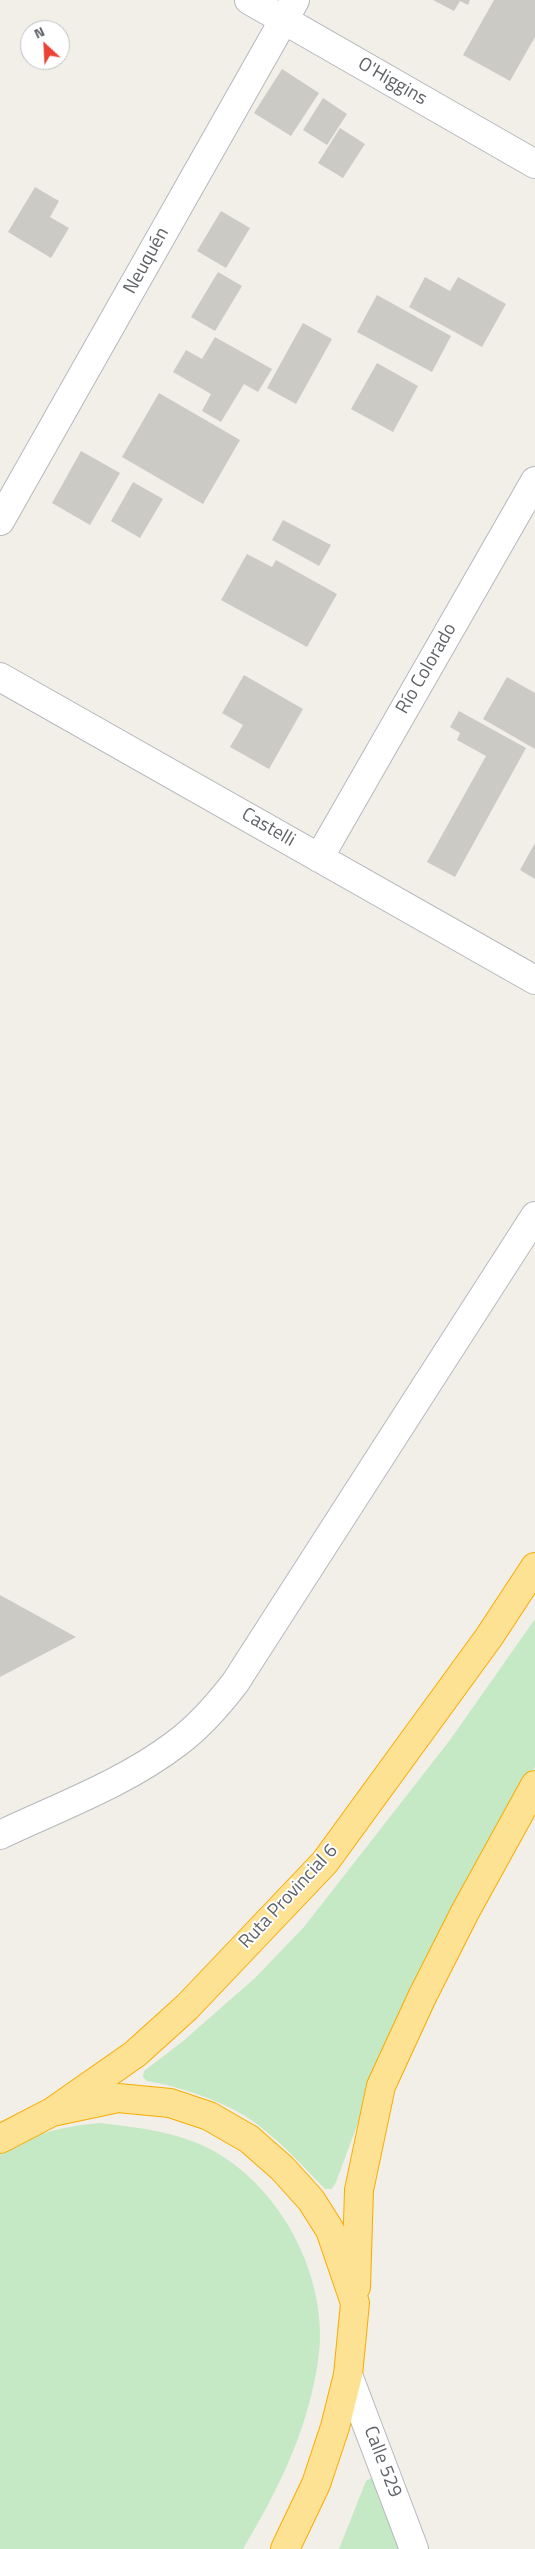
<!DOCTYPE html>
<meta charset="utf-8">
<style>
body{margin:0}
#map{position:relative;width:535px;height:2549px;overflow:hidden;background:#f1efe8;font-family:"Titillium Web",sans-serif}
canvas{display:block}
.north{position:absolute;left:20px;top:20px;width:50px;height:50px;box-sizing:border-box;background:#fff;border:1px solid #bfc1c3;border-radius:50%;rotate:335deg;font-size:14px;font-weight:700;line-height:20px;text-align:center;color:#5f6368}
.north::after{content:'';display:block;margin:auto;width:18px;height:22px;background:#ea4335;clip-path:polygon(50% 0,100% 100%,50% 72%,0 100%)}
</style>
<div id="map">
<canvas width="535" height="2549"></canvas>
<div class="north">N</div>
</div>
<script>
const g = document.querySelector('canvas').getContext('2d');
g.lineJoin = 'round';
function paint(path, color) { g.fillStyle = color; g.fill(path, 'evenodd'); }
function trace(path, color, width, dash) { g.strokeStyle = color; g.lineWidth = width; g.lineCap = dash ? 'butt' : 'round'; g.setLineDash(dash || []); g.stroke(path); }
function drawText(font, color, halo, rows, align = 'center') {
  g.font = font + ' "Titillium Web",sans-serif'; g.lineWidth = 4; g.setLineDash([]); g.textBaseline = 'middle'; g.strokeStyle = halo; g.fillStyle = color; for (const [text, x, y, turn = 0] of rows) {
    g.save(); g.translate(x, y); g.rotate((+turn || 0) * Math.PI / 180); g.textAlign = isNaN(turn) ? turn : align; if (halo) g.strokeText(text, 0, 0); g.fillText(text, 0, 0); g.restore();
  }
}
paint(new Path2D(`
 M535,1619v148l-14,21 -134,257 -51,137 -4,7h-7c-24,-25 -50,-54 -80,-73 -28,-17 -65,-29 -98,-35l-4,-4 1,-6 38,-29 73,-64 49,-51 146,-187z
 M99,2123c37,4 79,9 113,27 73,40 121,136 105,218 -12,68 -39,122 -74,181h-243v-394c37,-23 56,-27 99,-32z
 M374,2476l28,73h-63l27,-68z`), '#c5e8c5');
paint(new Path2D(`
 M433,0h37l-2,5 -8,-4 -6,10z
 M494,0h41v37l-25,44 -47,-26z
 M282,69l37,24 -28,43 -37,-23z
 M323,98l24,16 -20,31 -24,-15z
 M340,128l25,16 -22,34 -25,-15z
 M35,187l24,14 -9,16 19,11 -18,30 -43,-26z
 M221,211l29,17 -24,40 -29,-17z
 M218,272l24,14 -27,45 -24,-14z
 M425,277l25,14 8,-14 48,27 -24,43 -73,-40z
 M377,295l74,41 -19,36 -75,-40z
 M303,323l29,16 -36,65 -29,-16z
 M215,337l57,32 -14,23 -14,-8 -23,38 -19,-11 9,-17 -38,-22 13,-22 16,9z
 M377,363l41,23 -25,46 -42,-23z
 M159,393l81,47 -37,64 -81,-47z
 M81,451l39,22 -30,52 -38,-22z
 M133,482l30,17 -23,39 -29,-17z
 M283,520l48,25 -12,21 -47,-26z
 M247,554l25,13 4,-7 61,34 -30,53 -86,-47z
 M244,675l59,34 -34,60 -39,-22 13,-22 -21,-12z
 M507,677l28,16v56l-52,-30z
 M459,711l67,37 -71,129 -28,-15 59,-106 -29,-16 3,-7 -10,-6z
 M535,843v36l-15,-9z
 M0,1595l76,42 -76,40z`), '#cccac5');
const minor = new Path2D(`
 M249,0l286,164
 M0,521l295,-521
 M0,677l535,303
 M319,858l216,-377
 M0,1835c59,-28 125,-52 177,-92 23,-17 41,-38 58,-60l300,-467
 M348,2375l66,174`);
const highway = new Path2D(`
 M52,2112l83,-58 52,-47 138,-145 164,-225 46,-70
 M0,2139l52,-27 66,-14 52,5 39,13 40,23 33,29 29,32 19,30 25,73 -7,72 -13,52 -19,57 -31,65
 M356,2287l3,-97 22,-104 41,-89 43,-85 70,-127`);
trace(minor, '#b5b8bc', 30);
trace(highway, '#f9ab00', 30);
trace(minor, '#fff', 28);
trace(highway, '#fde293', 28);
drawText('19px', '#5f6368', '#fff', [
 ["O'Higgins",392,82,30],
 ["Neuquén",147,261,-61],
 ["Río Colorado",427,669,-60],
 ["Castelli",268,828,30],
 ["Ruta Provincial 6",289,1897,-47],
 ["Calle 529",382,2462,69]
]);
</script>
